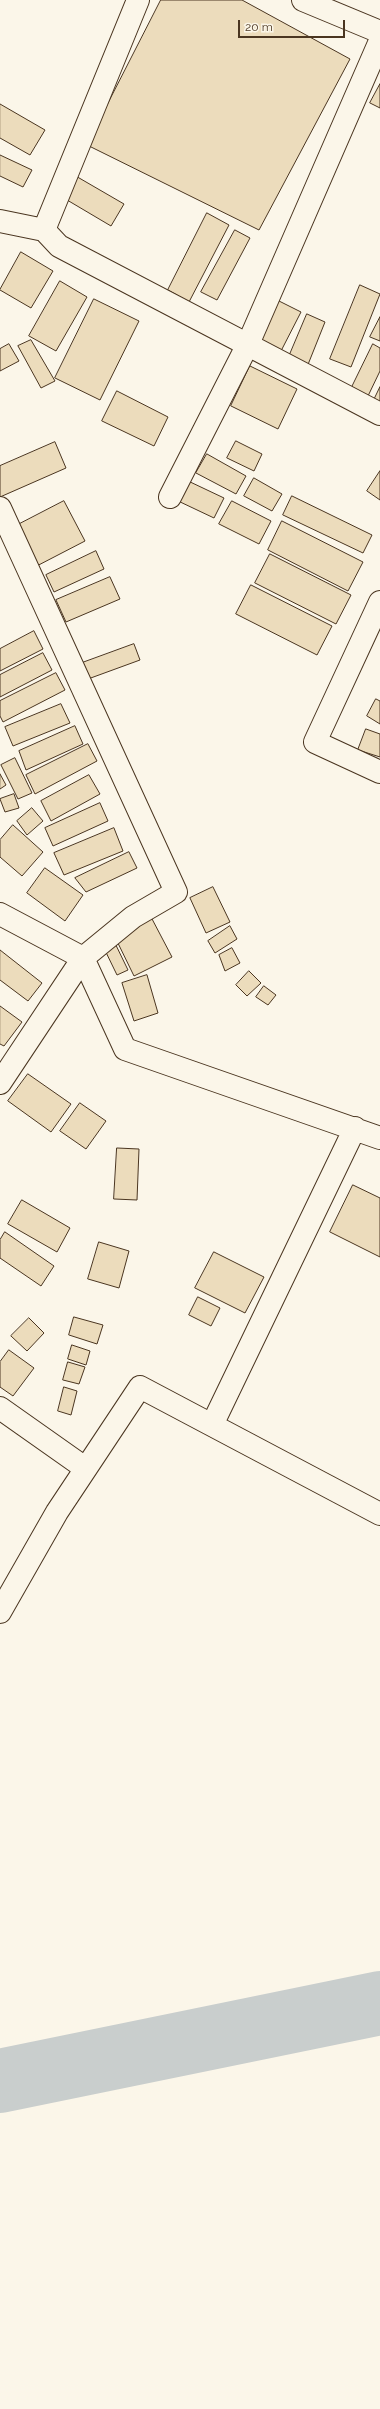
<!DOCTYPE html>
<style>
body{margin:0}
#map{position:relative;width:380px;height:2409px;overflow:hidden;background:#fbf6e9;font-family:Raleway,sans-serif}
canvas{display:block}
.scale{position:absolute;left:238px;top:20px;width:107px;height:18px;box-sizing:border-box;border:2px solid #4a3520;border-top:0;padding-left:5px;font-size:12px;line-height:14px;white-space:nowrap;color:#4a3520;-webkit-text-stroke:3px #fbf6e9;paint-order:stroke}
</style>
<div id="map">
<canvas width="380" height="2409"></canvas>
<div class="scale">20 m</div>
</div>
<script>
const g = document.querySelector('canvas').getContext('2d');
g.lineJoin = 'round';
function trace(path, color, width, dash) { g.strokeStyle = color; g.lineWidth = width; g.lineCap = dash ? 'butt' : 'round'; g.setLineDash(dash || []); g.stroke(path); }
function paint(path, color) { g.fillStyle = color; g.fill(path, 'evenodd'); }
trace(new Path2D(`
 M0,2081l380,-78`), '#c9cecd', 64);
const building = new Path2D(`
 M161,0h81l108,59 -91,171 -172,-85z
 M380,84v24l-10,-5z
 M0,104l45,26 -15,25 -30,-17z
 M0,155l32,15 -9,17 -23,-11z
 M74,175l50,29 -13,22 -49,-29z
 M207,213l22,12 -40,77 -21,-12z
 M235,230l15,8 -33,62 -16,-8z
 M21,252l32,19 -22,37 -31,-18z
 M60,281l27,16 -31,54 -27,-15z
 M360,285l20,9 -29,73 -21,-8z
 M94,299l45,22 -39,79 -45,-22z
 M275,299l26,13 -20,39 -26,-13z
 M307,314l18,8 -18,45 -19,-8z
 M380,317v24l-10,-4z
 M31,340l24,41 -14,7 -23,-42z
 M9,344l10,17 -19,10v-22z
 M373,344l7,4v23l-12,25 -16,-9z
 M250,366l47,23 -19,40 -47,-23z
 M380,387v16l-6,-3z
 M117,391l51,26 -14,29 -52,-25z
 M236,441l26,13 -8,17 -27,-13z
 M55,442l11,26 -66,29v-31z
 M207,454l39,22 -10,18 -40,-21z
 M380,471v29l-13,-9z
 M254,478l28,16 -10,17 -28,-15z
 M186,480l38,18 -10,20 -38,-18z
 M292,496l80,39 -9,18 -80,-38z
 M64,501l21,40 -56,29 -21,-40z
 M232,501l39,20 -12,23 -40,-20z
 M282,521l81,41 -15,29 -80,-41z
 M96,551l8,18 -50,23 -8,-17z
 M270,554l81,41 -15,29 -81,-41z
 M110,577l10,22 -54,23 -10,-22z
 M251,585l81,41 -15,29 -81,-41z
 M34,631l9,18 -43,22v-22z
 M134,644l6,16 -52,19 -6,-16z
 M43,653l9,17 -52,27v-22z
 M56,673l9,17 -62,32 -3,-6v-15z
 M376,699l4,2v23l-13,-8z
 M61,704l9,19 -57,23 -8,-19z
 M75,726l8,18 -57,26 -7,-19z
 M366,729l14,5v23l-22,-7z
 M88,744l9,17 -62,33 -9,-19z
 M15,758l17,35 -14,6 -17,-34z
 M0,774l6,11 -6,4z
 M89,775l11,19 -49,27 -10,-20z
 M14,794l5,14 -14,4 -5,-13z
 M100,803l8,18 -55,25 -8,-18z
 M32,808l11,13 -16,14 -10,-14z
 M13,825l30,27 -21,24 -22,-19v-17z
 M114,828l9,23 -59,24 -10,-22z
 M129,852l8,16 -51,24 -11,-14z
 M45,868l38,27 -18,26 -38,-28z
 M213,887l17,35 -24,11 -16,-35z
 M151,917l21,40 -38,19 -20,-41z
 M230,926l7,13 -22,14 -7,-12z
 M111,935l17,35 -11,5 -17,-35z
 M232,948l8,15 -15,8 -6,-16z
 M0,950l42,33 -14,18 -28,-21z
 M249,971l12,12 -14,13 -11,-11z
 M147,975l11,38 -24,8 -12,-38z
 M264,986l12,9 -8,10 -12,-8z
 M0,1006l22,16 -18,24 -4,-2z
 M28,1074l43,30 -20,28 -43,-31z
 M80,1103l26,18 -20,28 -26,-18z
 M117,1148l22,1 -2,51 -23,-1z
 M353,1185l27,13v59l-50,-25z
 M22,1200l48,28 -13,24 -49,-28z
 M5,1232l49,34 -13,20 -41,-28v-18z
 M99,1242l30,9 -10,37 -31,-9z
 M214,1252l50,25 -19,36 -50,-25z
 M198,1297l22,11 -9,18 -22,-11z
 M74,1317l29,8 -6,19 -28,-9z
 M29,1318l15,15 -17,18 -16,-15z
 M72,1345l18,6 -4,14 -18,-6z
 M9,1350l25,18 -21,28 -13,-9v-25z
 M68,1362l17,5 -6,17 -16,-4z
 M64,1387l13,4 -6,24 -13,-4z`);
paint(building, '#ecdcbc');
trace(building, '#4a3520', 1);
const minor = new Path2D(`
 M303,0l77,32
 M0,221l44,9 15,16 321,168
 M44,230l94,-230
 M170,497l78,-153 132,-303
 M0,508l176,384 -43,25 -50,41 42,91 255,89
 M380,602l-65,140 65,30
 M0,914l83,44 -83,125
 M0,1408l85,60
 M212,1425l143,-297
 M0,1612l57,-100 83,-125 240,127`);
trace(minor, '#4a3520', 24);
trace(minor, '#fbf6e9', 22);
</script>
